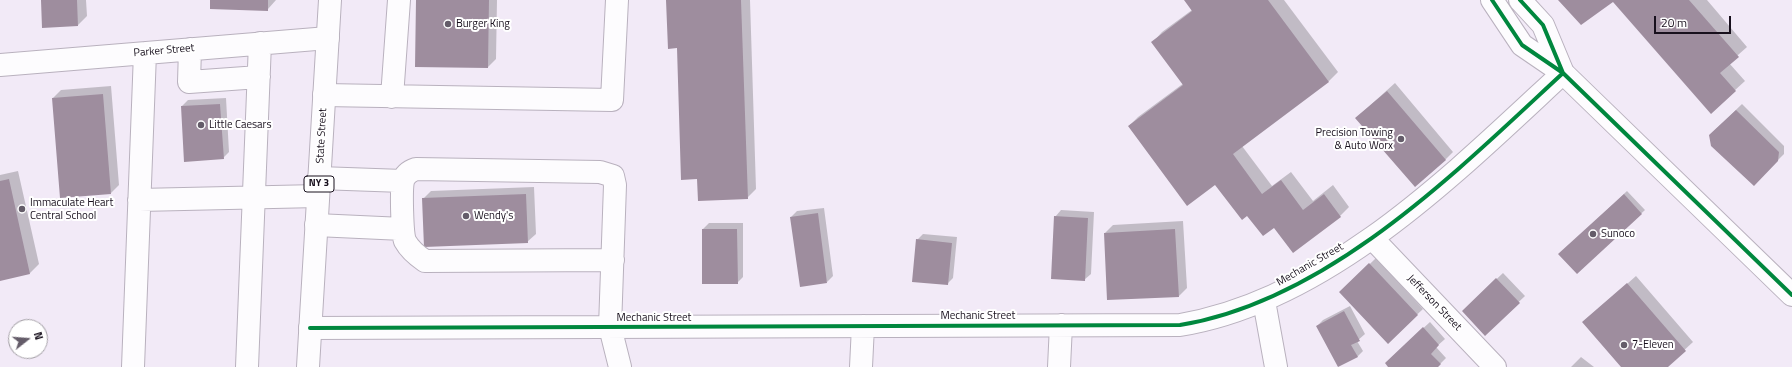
<!DOCTYPE html>
<style>
body{margin:0}
#map{position:relative;width:1792px;height:367px;overflow:hidden;background:#f2eaf7;font-family:"Titillium Web",sans-serif}
canvas{display:block}
.north{position:absolute;left:8px;top:319px;width:40px;height:40px;box-sizing:border-box;background:#fff;border:1px solid #a39fa5;border-radius:50%;rotate:73deg;font-size:11px;font-weight:700;line-height:16px;text-align:center;color:#18101d}
.north::after{content:'';display:block;margin:auto;width:14px;height:18px;background:#645c69;clip-path:polygon(50% 0,100% 100%,50% 72%,0 100%)}
.scale{position:absolute;left:1654px;top:16px;width:77px;height:18px;box-sizing:border-box;border:2px solid #18101d;border-top:0;padding-left:5px;font-size:12px;line-height:14px;white-space:nowrap;color:#18101d;-webkit-text-stroke:3px #fff;paint-order:stroke}
</style>
<div id="map">
<canvas width="1792" height="367"></canvas>
<div class="north">N</div>
<div class="scale">20 m</div>
</div>
<script>
const g = document.querySelector('canvas').getContext('2d');
g.lineJoin = 'round';
function paint(path, color) { g.fillStyle = color; g.fill(path, 'evenodd'); }
function trace(path, color, width, dash) { g.strokeStyle = color; g.lineWidth = width; g.lineCap = dash ? 'butt' : 'round'; g.setLineDash(dash || []); g.stroke(path); }
function drawText(font, color, halo, rows, align = 'center') {
  g.font = font + ' "Titillium Web",sans-serif'; g.lineWidth = 4; g.setLineDash([]); g.textBaseline = 'middle'; g.strokeStyle = halo; g.fillStyle = color; for (const [text, x, y, turn = 0] of rows) {
    g.save(); g.translate(x, y); g.rotate((+turn || 0) * Math.PI / 180); g.textAlign = isNaN(turn) ? turn : align; if (halo) g.strokeText(text, 0, 0); g.fillText(text, 0, 0); g.restore();
  }
}
paint(new Path2D(`
 M42,0h44l1,16 -9,9z
 M211,0h65l-8,9z
 M417,0h80l-1,59 -8,8z
 M667,0h83l6,189 -9,9 -49,-20 -20,-131z
 M1185,0h99l54,72 -9,9 -87,65 30,40 19,-14 22,29 20,-16 16,22 -9,9 -66,11 -26,-12 -32,-32 -87,-57 9,-9 46,-34 -31,-41 9,-10 30,-22z
 M1560,0h147l40,47 -18,16 16,18 -34,31 -98,-111z
 M1395,83l58,69 -8,8 -89,-42z
 M111,86l8,99 -8,8 -58,-95 8,-8z
 M226,98l3,54 -6,6 -41,-52 6,-6z
 M1742,104l42,42v8l-30,30 -44,-49z
 M18,171l21,93 -9,9 -30,7v-105z
 M534,187l2,47 -9,8 -104,-43 8,-8z
 M1627,191l18,19 -68,63 -17,-19z
 M824,208l9,68 -6,6 -36,-65 6,-6z
 M1061,210l33,2 -3,62 -7,6 -29,-63z
 M1183,221l4,67 -8,8 -74,-63 8,-8z
 M709,223h34v54l-6,6 -34,-54z
 M923,234l34,3 -4,41 -6,6 -30,-44z
 M1376,258l47,51 -35,33 -47,-50z
 M1503,273l22,23 -40,38 -22,-23z
 M1636,276l57,66 -27,25h-44l-30,-52z
 M1350,306l15,28 -8,7 6,10 -6,6 -40,-31 6,-6z
 M1430,322l15,17 -9,8 10,11 -9,9h-48l3,-10z
 M1581,357l13,10h-23z`), '#0003');
paint(new Path2D(`
 M41,0h36l1,26 -36,2z
 M210,0h58v11l-58,-2z
 M416,0h73l-1,68 -73,-1z
 M666,0h75l7,199 -50,2 -1,-22 -16,1 -4,-132 -9,1z
 M1184,0h84l61,82 -96,72 29,40 19,-14 22,30 21,-16 17,23 -48,36 -19,-25 -11,8 -16,-20 -5,4 -27,-35 -28,21 -59,-80 55,-41 -32,-43 41,-31z
 M1558,0h131l50,57 -19,16 16,18 -25,23 -98,-112 -32,23z
 M1387,91l59,69 -31,27 -60,-69z
 M103,94l8,100 -51,4 -8,-100z
 M220,104l4,55 -40,3 -3,-56z
 M1736,110l43,42 -1,9 -24,25 -43,-40 -2,-11z
 M9,179l21,95 -30,7v-100z
 M526,194l2,49 -104,4 -2,-49z
 M1624,194l18,20 -65,60 -19,-20z
 M818,213l9,70 -27,4 -10,-70z
 M1054,216l34,2 -3,63 -34,-2z
 M702,229h35l1,55h-36z
 M1175,229l4,68 -72,3 -3,-67z
 M916,239l36,4 -4,42 -36,-3z
 M1369,263l49,52 -30,29 -49,-52z
 M1496,278l24,25 -35,33 -23,-25z
 M1627,283l59,68 -18,16h-47l-39,-45z
 M1344,311l16,30 -9,4 7,12 -20,10 -22,-41z
 M1423,327l16,18 -8,9 10,10 -3,3h-50l-3,-4z`), '#9e8d9e');
const minor = new Path2D(`
 M190,49l-1,33 70,-5
 M0,65l328,-27
 M324,95l288,5 5,-100
 M392,97l7,-97
 M319,178l84,3
 M139,200l179,-4
 M316,225l87,4
 M1372,238l123,129
 M613,260l-188,1c-9,-6 -15,-11 -20,-20 -3,-8 -4,-51 -2,-60 2,-7 7,-10 13,-12l184,3 13,4 2,9 -5,142 10,40
 M1264,301l12,66
 M310,328l870,-3c148,-24 277,-154 383,-252
 M133,367l12,-314
 M247,367l13,-324
 M861,367l2,-41
 M1059,367l2,-42`);
const major = new Path2D(`
 M1492,0l30,45 41,28 229,222
 M1520,0l23,25 20,48`);
const highway = new Path2D(`
 M308,367l22,-367`);
trace(minor, '#b9b1be', 24);
trace(major, '#b9b1be', 24);
trace(highway, '#b9b1be', 24);
trace(minor, '#fdfcfe', 22);
trace(major, '#fdfcfe', 22);
trace(highway, '#fdfcfe', 22);
trace(new Path2D(`
 M1492,0l30,45 41,28 229,222
 M1520,0l23,25 20,48
 M310,328l870,-3c148,-24 277,-154 383,-252`), '#00873e', 4);
for (const [x, y, r, color] of [
 [448,24,4,"#645c69"],
 [201,125,4,"#645c69"],
 [1401,139,4,"#645c69"],
 [22,209,4,"#645c69"],
 [466,216,4,"#645c69"],
 [1593,234,4,"#645c69"],
 [1624,345,4,"#645c69"]
]) { const dot = new Path2D(); dot.arc(x, y, r, 0, 2 * Math.PI); g.fillStyle = color; g.fill(dot); trace(dot, '#fff', 1.5); }
for (const [x, y, w] of [
 [319,184,30]
]) { const box = new Path2D(); box.roundRect(x - w / 2, y - 8, w, 16, 3); g.fillStyle = '#fff'; g.fill(box); trace(box, '#18101d', 1); }
drawText('bold 10px', '#18101d', null, [
 ["NY 3",319,184]
]);
drawText('11px', '#18101d', '#fff', [
 ["Burger King",456,24],
 ["Little Caesars",209,125],
 ["Precision Towing",1393,133,"right"],
 ["& Auto Worx",1393,146,"right"],
 ["Immaculate Heart",30,203],
 ["Central School",30,216],
 ["Wendy's",474,216],
 ["Sunoco",1601,234],
 ["7-Eleven",1632,345]
], 'left');
drawText('11px', '#18101d', '#fff', [
 ["Parker Street",164,51,-5],
 ["State Street",322,136,-87],
 ["Mechanic Street",1310,265,-30],
 ["Jefferson Street",1434,303,46],
 ["Mechanic Street",978,316],
 ["Mechanic Street",654,318]
]);
</script>
